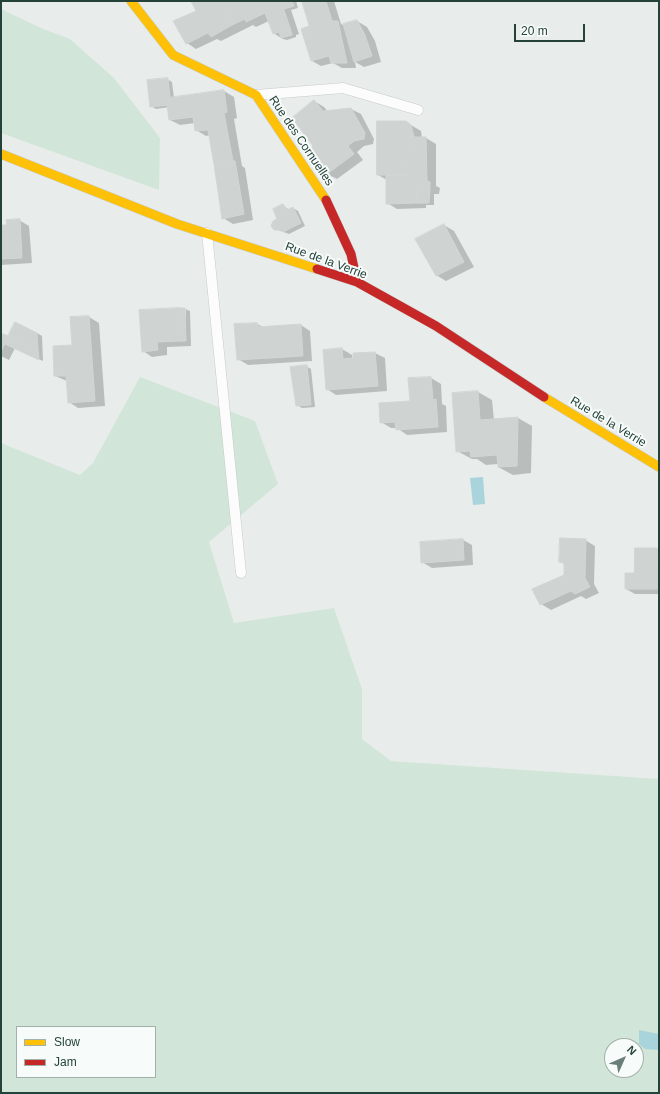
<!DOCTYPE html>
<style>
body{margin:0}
#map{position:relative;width:660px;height:1094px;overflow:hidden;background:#e8edeb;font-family:Arial,sans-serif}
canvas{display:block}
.frame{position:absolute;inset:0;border:2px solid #24423a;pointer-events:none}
.legend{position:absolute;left:16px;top:1026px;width:140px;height:52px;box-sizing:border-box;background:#f7fbf9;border:1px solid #a3b1ad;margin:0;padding:5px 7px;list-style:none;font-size:12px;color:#24423a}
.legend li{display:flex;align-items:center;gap:8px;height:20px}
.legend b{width:20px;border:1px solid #a3b1ad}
.north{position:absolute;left:604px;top:1038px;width:40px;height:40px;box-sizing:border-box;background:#f7fbf9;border:1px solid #a3b1ad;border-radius:50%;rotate:45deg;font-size:11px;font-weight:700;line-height:16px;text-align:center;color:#24423a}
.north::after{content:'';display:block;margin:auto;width:14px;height:18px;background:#697e78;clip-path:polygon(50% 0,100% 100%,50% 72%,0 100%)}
.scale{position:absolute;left:514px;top:24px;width:71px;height:18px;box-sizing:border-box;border:2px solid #24423a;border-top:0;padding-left:5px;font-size:12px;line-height:14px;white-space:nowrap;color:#24423a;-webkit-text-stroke:3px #f7fbf9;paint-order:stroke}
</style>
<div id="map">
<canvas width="660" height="1094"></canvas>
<div class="frame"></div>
<ul class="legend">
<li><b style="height:5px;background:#ffc107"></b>Slow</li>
<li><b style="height:5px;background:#c62828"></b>Jam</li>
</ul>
<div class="north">N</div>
<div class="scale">20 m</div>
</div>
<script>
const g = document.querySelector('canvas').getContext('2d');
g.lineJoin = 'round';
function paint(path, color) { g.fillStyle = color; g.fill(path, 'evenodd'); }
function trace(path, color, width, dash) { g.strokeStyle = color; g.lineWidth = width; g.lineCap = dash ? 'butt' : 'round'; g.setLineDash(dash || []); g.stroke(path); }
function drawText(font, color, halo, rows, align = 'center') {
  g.font = font + ' Arial,sans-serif'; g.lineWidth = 4; g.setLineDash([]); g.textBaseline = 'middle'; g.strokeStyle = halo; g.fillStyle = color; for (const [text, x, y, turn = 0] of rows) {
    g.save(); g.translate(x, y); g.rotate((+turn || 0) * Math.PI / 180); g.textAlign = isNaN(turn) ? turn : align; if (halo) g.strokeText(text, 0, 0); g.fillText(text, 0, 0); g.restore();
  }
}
paint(new Path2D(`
 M1,9l40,19 29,11 44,39 46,60 -1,52 -158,-57z
 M140,377l115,44 23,63 -69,58 25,81 100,-15 28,81v50l29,22 268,18v314h-658v-650l79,32 13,-12zM17,1027h138v50h-138zM612,1046h24v24h-24z`), '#d1e6d8');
paint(new Path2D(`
 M483,477l2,27 -12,1 -3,-27z
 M639,1030l20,4v16l-14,-1 -6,-5z`), '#a9d4db');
paint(new Path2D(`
 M194,1h102l2,7 -7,2 8,24 -3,1v2l-9,3 -4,-1 -10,-6 -4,-12 -13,6 -3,-2 -32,16 -4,-2 -21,10 -9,-6 10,-32z
 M303,1h31l7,23 2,1 14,-4 10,6 8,14 6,21 -17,5 -9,-5 1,6h-14l-9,-5 -12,3 -9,-5 -2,-34z
 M167,79l5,3 2,16 50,-7 10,6 3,21 -3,1 8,47 3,2 8,52 -20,4 -10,-6 -13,-83 -4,1 -10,-6 -1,-7 -15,2 -10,-5v-13l-14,2 -5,-3z
 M314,101l10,6 4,5 23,-3 10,5 13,25 -1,5 -9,2 -7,6 6,8 -26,19 -10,-5 -13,-27z
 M406,122l15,9 1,7h4l10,6v42l4,2 -1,6h-5v11h-8v3l-29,1 -10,-6v-23l-9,-5z
 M283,205l6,5 4,-2 5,3 7,15 -16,8 -14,-5z
 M19,220l10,6 3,37 -31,2v-39h7z
 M444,225l10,6 20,36 -28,14 -10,-6z
 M185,309l5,2 1,35 -24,1v8l-15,2 -9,-6zM184,310h2v6h-1z
 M89,317l10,6 6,83 -27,2 -9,-6 -2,-21 -12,-5z
 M257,324l6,3 38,-2 9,6 2,30 -64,4 -10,-6z
 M37,333l5,3 1,25 -28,-13 -6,12 -8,-4v-22l8,4z
 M342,349l10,6v4l23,-6 10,5 2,33 -51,4 -9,-6z
 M306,366l5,3 4,38 -13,1 -5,-3z
 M431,378l10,6 1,20 4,2 1,26 -40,3 -10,-7h-6l-10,-6 30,-20z
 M478,392l14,8 2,20 24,-2 14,8 -1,47 -18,2 -15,-8v-3l-12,1 -9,-6h-5l-15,-8z
 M463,540l9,5 1,20 -41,3 -10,-6z
 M585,540l10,6 -1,38 5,9 -13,6 -5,-3 -30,14 -10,-6 24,-29v-11l-5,-2z
 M657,549l2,2v43h-24l-9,-5z`), '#0003');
const building = new Path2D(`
 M191,1h33l2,4 -3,2 9,18 -21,12 -3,-4 -22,11 -13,-23 23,-10z
 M224,1h57l9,27 -17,6 -8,-21 -19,9 -1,-3 -13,6 -9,-18 3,-2z
 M281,1h11l2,5 -10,3z
 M302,1h24l6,20h6l9,42h-16l-2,-7 -18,5 -10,-32 8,-3z
 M357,20l8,15 7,21 -18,6 -11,-38z
 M290,28l2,7 -11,3 -2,-6z
 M168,78l2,20h-2l1,7 -19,2 -3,-27z
 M224,90l3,22 -3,1 9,48 -19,3 -6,-34 -13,1 -2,-14 -24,3 -2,-15h2l-1,-7z
 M314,100l9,11 28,-3 14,25 -1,6 -10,2 -6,5 6,8 -27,20 -18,-24 4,-4 -21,-28z
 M377,121h29l5,4 3,12h-5l-2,38h-30z
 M409,137h17l1,44 3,1v7l-13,-1v15l-31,1v-29h21z
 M233,161h2l9,53 -22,5 -8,-55z
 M417,188l13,1 -1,14h-12z
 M283,204l4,6 6,-3 8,16 -18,9 -1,-2h-8l-3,-4 2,-5 4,-2 -4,-10z
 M20,219l2,39 -21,1v-34h6l-1,-5z
 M444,224l20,38 -28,14 -21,-37z
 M179,308h6l1,33h-5z
 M179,308l2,33 -24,1 1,8 -16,2 -3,-42z
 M89,316l6,85 -27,2 -2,-27h-12l-1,-30 19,-1 -2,-28z
 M15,322l22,11 1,16 -30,-13z
 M257,323l1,4 43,-3 2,32 -66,4 -3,-36z
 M1,333l7,3 -7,16z
 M8,336l30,13 1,11 -34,-16z
 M342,348l1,11 10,-1v-5l22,-1 3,34 -52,4 -3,-40z
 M307,365l4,40 -15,1 -6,-39z
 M431,377l2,23 3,-1 2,28 -42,3 -1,-8 -15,1 -1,-20 31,-2 -2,-23z
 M478,391l2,29 38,-3 -1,49 -19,1 -1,-12 -26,2 -1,-6 -14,1 -4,-59z
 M560,538l26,1 -1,39 5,9 -15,7 -4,-3 -31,14 -8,-16 32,-14v-12l-5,-1z
 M463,539l1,21 -43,3 -1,-21z
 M635,548h22l2,41h-34v-16h9z`);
paint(building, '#cfd4d2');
trace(building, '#d1d6d4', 1);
const lane = new Path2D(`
 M256,95l87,-7 75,22
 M207,233l34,340`);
const slow = new Path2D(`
 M131,1l42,54 83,40 70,105
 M1,154l176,70 140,45
 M544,397l115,70`);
const jam = new Path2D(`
 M326,200l25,54 6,28
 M317,269l40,13 79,44 108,71`);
trace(lane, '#c5cac8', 11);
trace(slow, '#c3cbc8', 10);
trace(jam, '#c3cbc8', 10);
trace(lane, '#fcfcfc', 10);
trace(slow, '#ffc107', 9);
trace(jam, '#c62828', 9);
drawText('12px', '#24423a', '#f7fbf9', [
 ["Rue des Cornuelles",301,141,56],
 ["Rue de la Verrie",326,261,20],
 ["Rue de la Verrie",608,422,31]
]);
</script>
